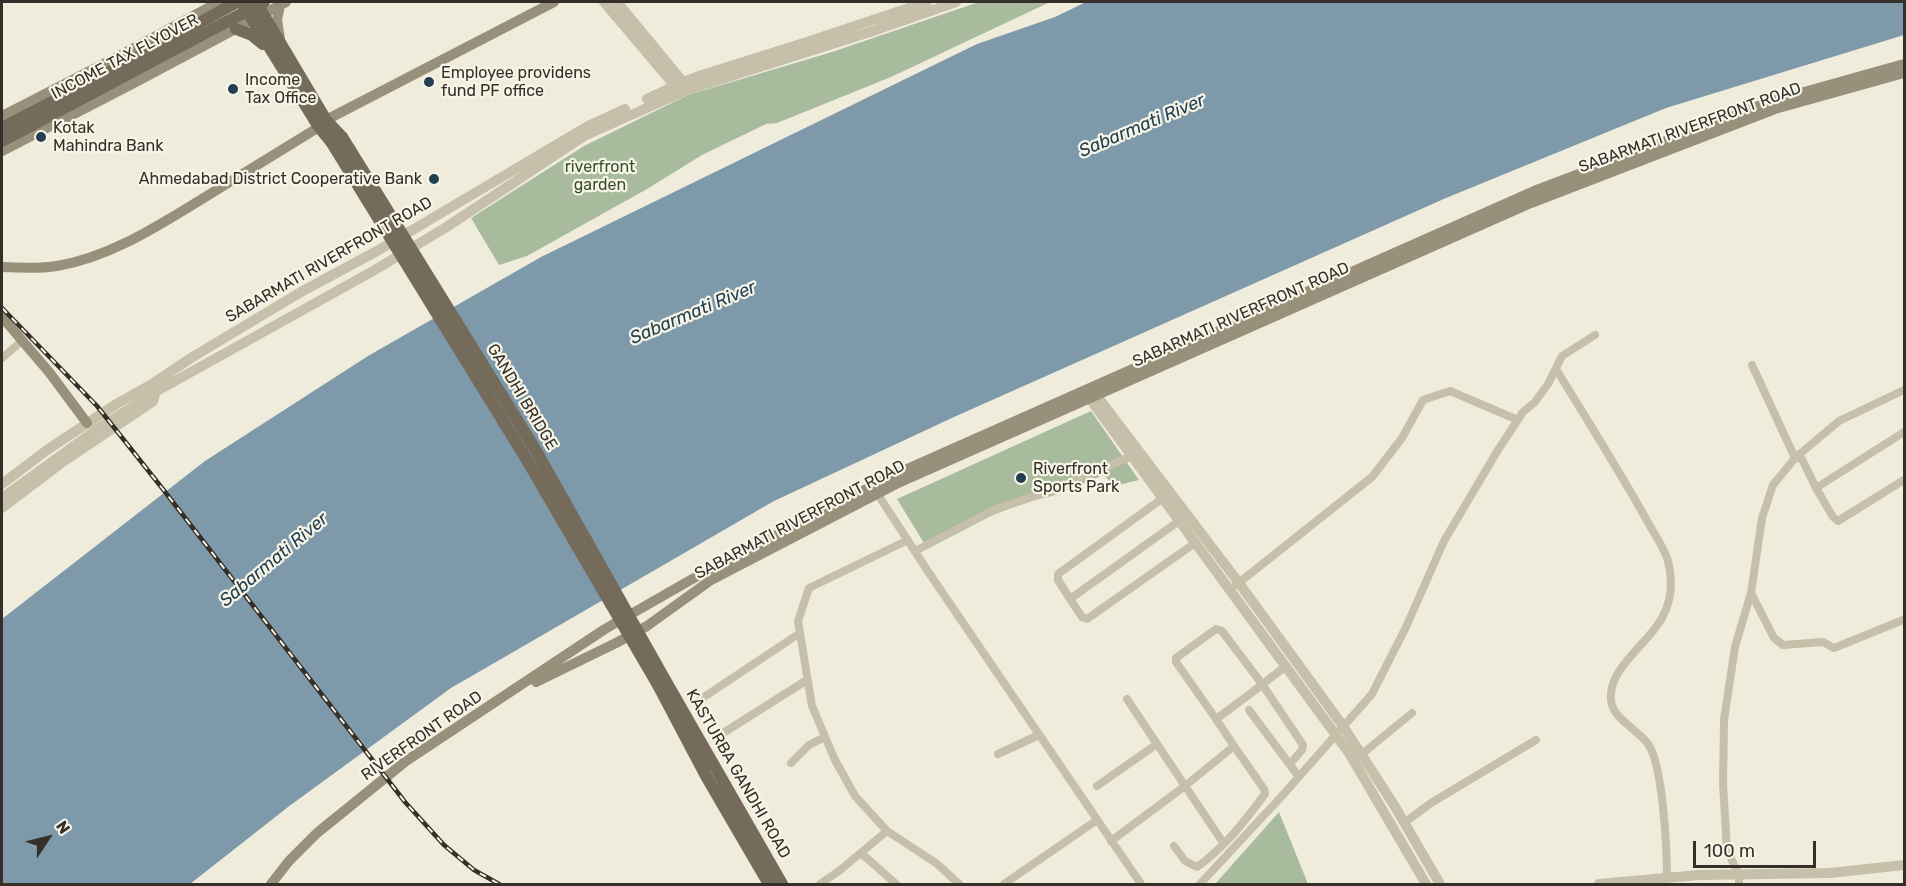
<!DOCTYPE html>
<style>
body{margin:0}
#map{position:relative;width:1906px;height:886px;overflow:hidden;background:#efecdc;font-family:Rubik,sans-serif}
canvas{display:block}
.frame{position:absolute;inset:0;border:3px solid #342f28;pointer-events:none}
.north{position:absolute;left:18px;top:808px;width:60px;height:60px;-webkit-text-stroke:4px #f7f5e7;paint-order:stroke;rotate:55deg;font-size:16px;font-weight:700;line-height:24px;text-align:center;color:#342f28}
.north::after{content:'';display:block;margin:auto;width:21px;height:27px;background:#342f28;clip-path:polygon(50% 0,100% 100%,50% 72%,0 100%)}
.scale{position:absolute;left:1693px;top:841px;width:123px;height:27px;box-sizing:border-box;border:3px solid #342f28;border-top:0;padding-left:8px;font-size:18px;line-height:21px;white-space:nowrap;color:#342f28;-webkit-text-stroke:4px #f7f5e7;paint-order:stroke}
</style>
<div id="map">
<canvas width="1906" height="886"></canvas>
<div class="frame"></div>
<div class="north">N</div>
<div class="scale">100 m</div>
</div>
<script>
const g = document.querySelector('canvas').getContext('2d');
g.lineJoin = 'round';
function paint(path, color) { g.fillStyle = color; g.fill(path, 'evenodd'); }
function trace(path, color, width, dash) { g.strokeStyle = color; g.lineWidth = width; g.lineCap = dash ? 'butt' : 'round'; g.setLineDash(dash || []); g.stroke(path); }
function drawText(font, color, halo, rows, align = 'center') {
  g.font = font + ' Rubik,sans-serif'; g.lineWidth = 4.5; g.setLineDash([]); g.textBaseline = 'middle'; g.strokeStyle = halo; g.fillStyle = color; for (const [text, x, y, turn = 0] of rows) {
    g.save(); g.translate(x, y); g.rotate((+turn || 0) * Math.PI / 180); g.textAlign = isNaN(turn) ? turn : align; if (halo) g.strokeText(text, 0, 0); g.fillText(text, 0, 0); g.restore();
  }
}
paint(new Path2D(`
 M979,2h71l-159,75 -114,46 -11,1 -64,31 -55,34 -120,67 -28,9 -28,-47 113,-72 104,-51 144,-43z
 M1091,411l48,69 -25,6 -10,-11 -52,21 -19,4 -43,16 -63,32 -30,-49z
 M1279,812l29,72h-93z`), '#a8bc9d');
paint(new Path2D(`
 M1086,2h818v33l-238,73 -220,90 -492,219 -180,84 -323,187 -163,119 -98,77h-188v-265l203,-158 163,-105 173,-99 436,-213 78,-27z`), '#7e99a9');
trace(new Path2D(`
 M2,358l20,-17
 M1752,365l43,93 44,-37 65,-31
 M1556,369c30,49 61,98 89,148 7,14 19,29 23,44 5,20 4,39 -6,57 -14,26 -54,50 -51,82 2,20 27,29 37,44 15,20 19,107 19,134
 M1816,488l17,29 5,4 66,-41
 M875,490l52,80 214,314
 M2,509l61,-46 91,-61 3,-11
 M1179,521l-109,78 12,18 5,2 108,-76
 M908,540l-99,48 -11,33 14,85 23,54 20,36 32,35 49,32 23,21
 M915,551l81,-42 54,-18 82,-35
 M1236,585l136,-108 30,-39 21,-38 27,-9 68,29
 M1751,593l23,45 9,7 40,-3 11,6 69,-28
 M1070,599l-12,-19v-6l105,-76
 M1286,666c-23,18 -46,36 -70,53l-40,-57v-4l40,-29 6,2 40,53 41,61 -1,5 -12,14
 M701,699l99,-66
 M1127,699l30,45
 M1249,710l50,67
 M720,735l87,-55
 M998,754l41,-19
 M1362,754l50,-41
 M791,763l18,-18 16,-8
 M1097,786l60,-42 67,100
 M1404,823l27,-20 105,-63
 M1111,841l74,-55 49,-40 -18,-27
 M1174,846l11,15 12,6c27,-19 48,-46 68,-73l-1,-5 -30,-43
 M861,853l35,31
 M820,884l19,-13 48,-40
 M1004,884l93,-64
 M1200,884l81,-87 91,-103 34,-67 38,-86 54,-91 25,-38 12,-10 13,-18 14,-28 33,-21
 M1739,884v-9l-12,-25 -4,-66 1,-64 11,-73 16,-54 11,-75 11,-33 22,-27 7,1 14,29 88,-56`), '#c6bfa9', 8);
trace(new Path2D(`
 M604,2l65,77 7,12
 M617,2l66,80 3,6
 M647,99l36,-17 19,-7 105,-33 120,-40
 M1093,387l4,9 142,187 104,143 51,79 46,79
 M1085,392l264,361 77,131
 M2,484l45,-34 71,-47 34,-19 39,-26 110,-66 76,-41 211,-125 37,-17
 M2,498l94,-68 61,-39 216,-120 72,-43 139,-92 103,-46 183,-58 86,-30
 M1599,884l100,-9 131,-2 74,-8`), '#c6bfa9', 10);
trace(new Path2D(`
 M280,5l-3,15 3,19
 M2,116l119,-61 98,-53
 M326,120l228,-118
 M2,151l130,-67 154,-82
 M2,267c18,1 37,2 55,-1 53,-9 99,-39 145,-67 39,-24 78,-48 117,-72
 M2,317l47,55 38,51
 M536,682l80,-39 31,-17 64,-46 185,-96 635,-281 244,-94 129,-36
 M271,884l18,-23 28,-28 89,-72 199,-132 103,-59 190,-97 636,-282 238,-90 132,-37`), '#99907b', 10);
trace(new Path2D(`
 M256,2l70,118 16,17
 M242,3l77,124 13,16
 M236,29l16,6 11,9
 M2,128l142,-74 93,-52
 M665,680l117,204
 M658,685l48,91 63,108`), '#746b5b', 12);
const rail = new Path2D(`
 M2,308l95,98 65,82 243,314 39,43 30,25 25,14`);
trace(rail, '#342f28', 4.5);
trace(rail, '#f7f5e7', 2, [7]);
trace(new Path2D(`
 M342,137l193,312 130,231
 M2,141l262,-139
 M332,143l192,312 134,230`), '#746b5b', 12);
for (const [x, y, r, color] of [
 [429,82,6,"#223e50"],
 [233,89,6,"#223e50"],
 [41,137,6,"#223e50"],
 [434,179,6,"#223e50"],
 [1021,478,6,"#223e50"]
]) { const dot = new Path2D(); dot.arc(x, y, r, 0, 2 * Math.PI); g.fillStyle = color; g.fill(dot); trace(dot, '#f7f5e7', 2); }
drawText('16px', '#342f28', '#f7f5e7', [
 ["INCOME TAX FLYOVER",125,57,-28],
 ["SABARMATI RIVERFRONT ROAD",1690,128,-20],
 ["SABARMATI RIVERFRONT ROAD",329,260,-30],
 ["SABARMATI RIVERFRONT ROAD",1241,315,-24],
 ["GANDHI BRIDGE",522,397,59],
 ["SABARMATI RIVERFRONT ROAD",800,520,-28],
 ["RIVERFRONT ROAD",422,736,-35],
 ["KASTURBA GANDHI ROAD",738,774,60]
]);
drawText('16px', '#342f28', '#f7f5e7', [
 ["Employee providens",441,73],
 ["fund PF office",441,91],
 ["Income",245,80],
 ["Tax Office",245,98],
 ["Kotak",53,128],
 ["Mahindra Bank",53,146],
 ["Ahmedabad District Cooperative Bank",422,179,"right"],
 ["Riverfront",1033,469],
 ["Sports Park",1033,487]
], 'left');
drawText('16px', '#384f2e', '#f7f5e7', [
 ["riverfront",600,167],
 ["garden",600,185]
]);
drawText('italic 18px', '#223e50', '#f7f5e7', [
 ["Sabarmati River",1142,126,-23],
 ["Sabarmati River",693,313,-23],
 ["Sabarmati River",274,560,-40]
]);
</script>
